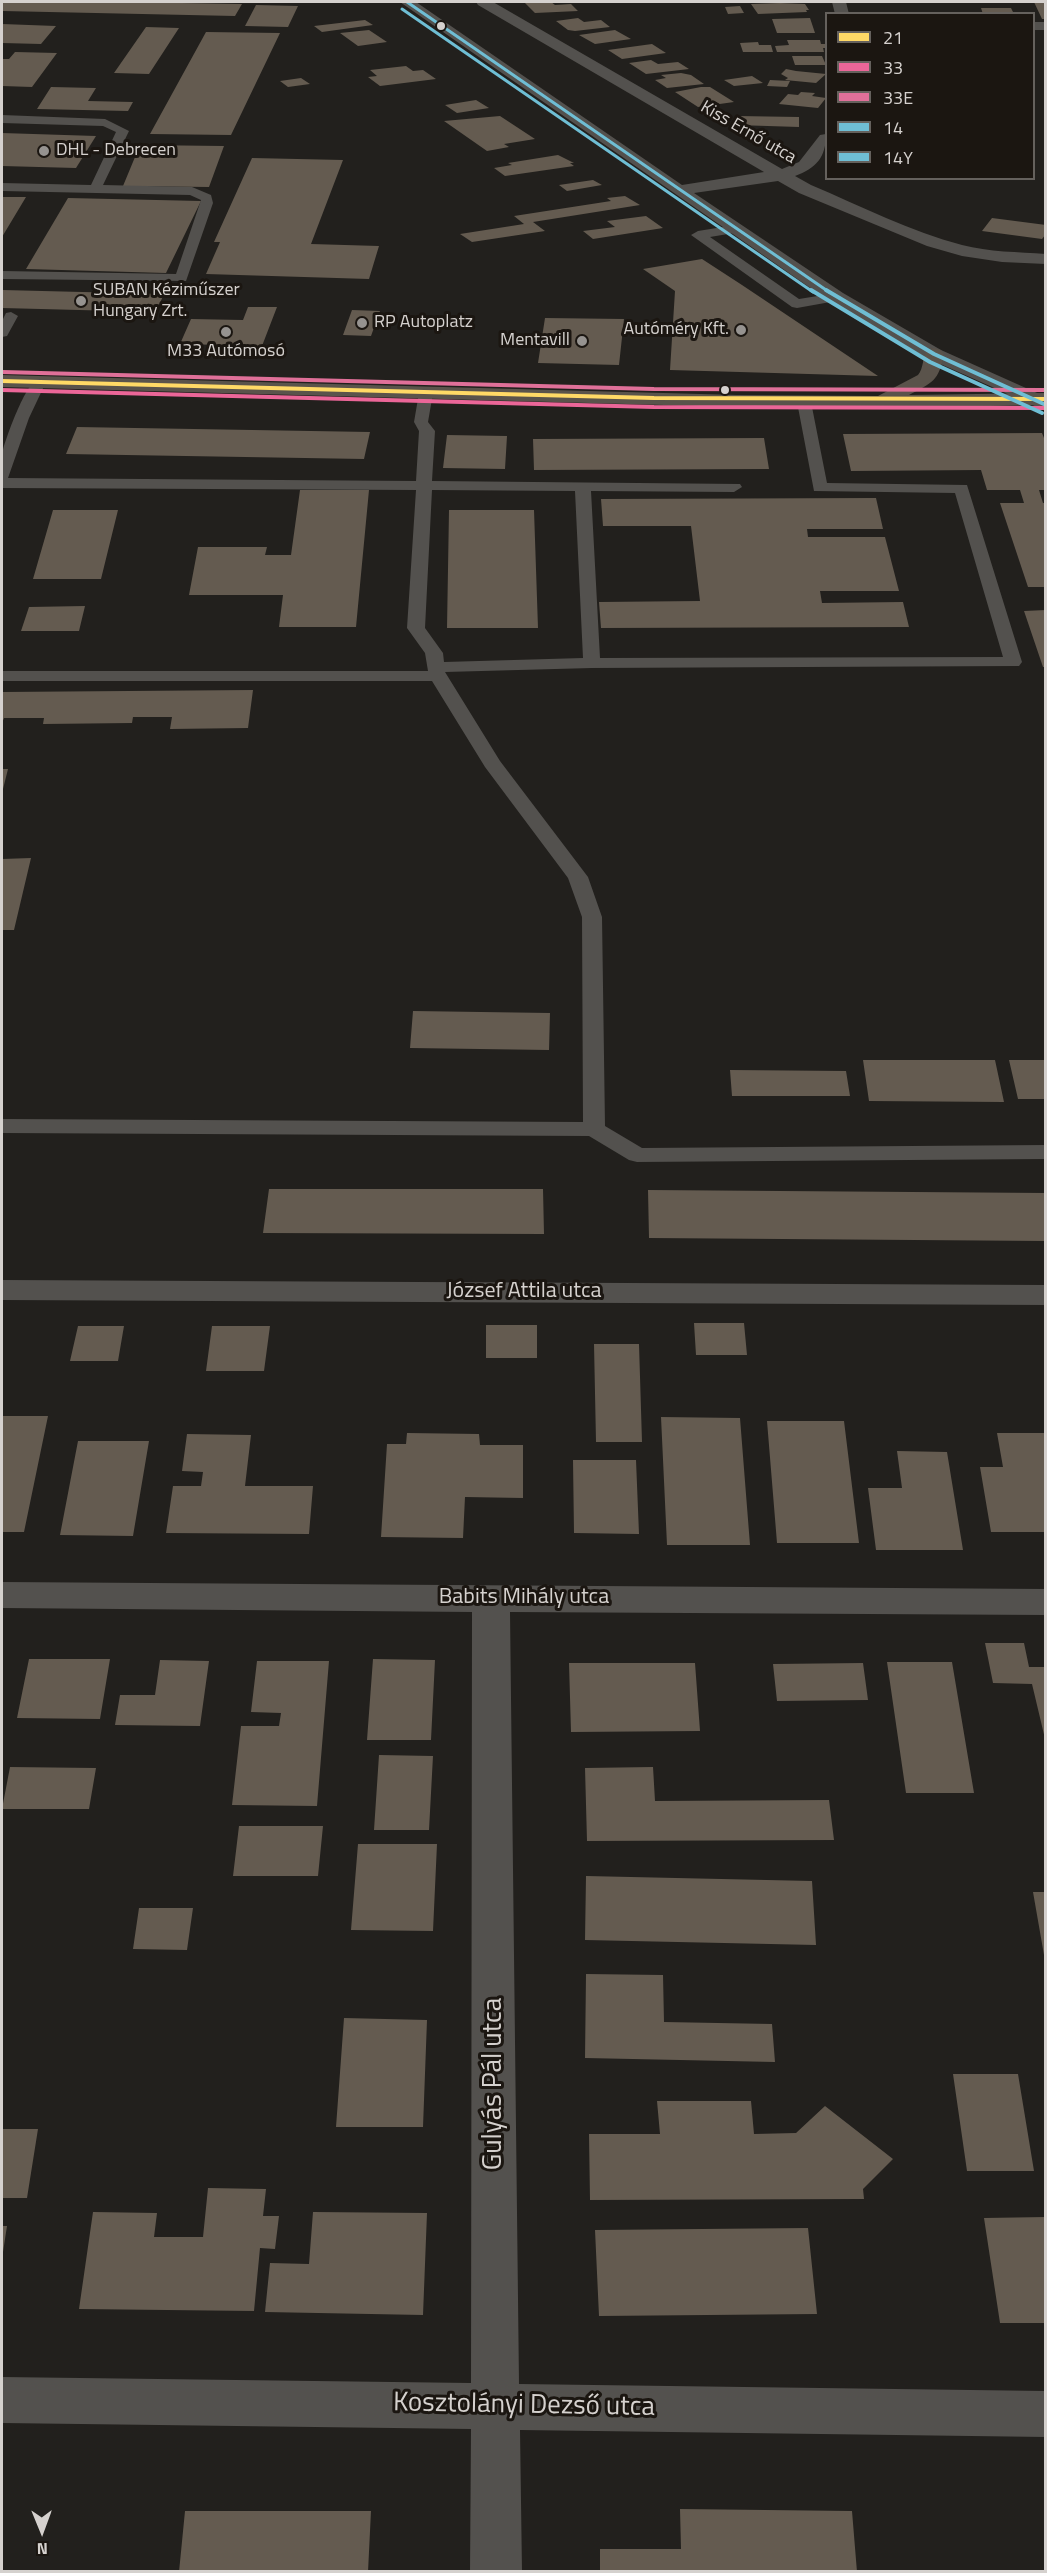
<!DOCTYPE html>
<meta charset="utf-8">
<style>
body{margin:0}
#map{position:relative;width:1047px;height:2573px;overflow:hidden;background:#22201d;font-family:"Titillium Web",sans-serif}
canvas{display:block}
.frame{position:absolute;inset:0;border:3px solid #d5d1ce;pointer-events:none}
.legend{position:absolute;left:825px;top:12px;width:210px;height:168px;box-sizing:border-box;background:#1b1611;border:2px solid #65615d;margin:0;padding:8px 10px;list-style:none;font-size:18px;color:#d5d1ce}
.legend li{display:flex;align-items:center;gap:12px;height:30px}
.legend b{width:30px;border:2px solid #65615d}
.north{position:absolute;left:12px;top:2501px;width:60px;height:60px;-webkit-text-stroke:4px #1b1611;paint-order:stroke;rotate:179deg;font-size:16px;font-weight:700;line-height:24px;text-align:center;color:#d5d1ce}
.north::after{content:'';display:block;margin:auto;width:21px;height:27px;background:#d5d1ce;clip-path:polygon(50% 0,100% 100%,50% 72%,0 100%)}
</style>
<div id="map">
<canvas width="1047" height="2573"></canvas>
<div class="frame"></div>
<ul class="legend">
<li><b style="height:8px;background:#ffd966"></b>21</li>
<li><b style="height:8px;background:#eb6698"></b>33</li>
<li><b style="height:8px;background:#e07099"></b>33E</li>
<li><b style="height:8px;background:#6fbed4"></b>14</li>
<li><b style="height:8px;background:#6fbed4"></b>14Y</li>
</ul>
<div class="north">N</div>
</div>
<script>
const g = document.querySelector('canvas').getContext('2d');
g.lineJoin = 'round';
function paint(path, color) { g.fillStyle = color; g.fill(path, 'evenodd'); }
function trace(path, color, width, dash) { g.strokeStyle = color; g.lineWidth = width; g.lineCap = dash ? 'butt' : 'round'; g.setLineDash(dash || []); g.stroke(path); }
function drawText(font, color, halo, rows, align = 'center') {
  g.font = font + ' "Titillium Web",sans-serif'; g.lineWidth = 6; g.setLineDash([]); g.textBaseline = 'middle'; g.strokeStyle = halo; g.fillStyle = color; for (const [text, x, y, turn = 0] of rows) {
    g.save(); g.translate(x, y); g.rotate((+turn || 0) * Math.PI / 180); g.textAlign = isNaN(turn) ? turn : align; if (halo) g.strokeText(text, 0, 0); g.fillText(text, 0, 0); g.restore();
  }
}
paint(new Path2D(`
 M2,2h121l119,2 -7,12 -233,-5z
 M524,2h27l4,3 16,-1 7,7 -43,2z
 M1034,2h12v17h-4z
 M780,3l25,1 4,6h-3l1,2 -49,2 -7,-10z
 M256,5l42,1 -10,21 -43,-1z
 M740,6l4,7 -16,1 -3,-7z
 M981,8h30l3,6h-31z
 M578,18l6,4 17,-2 9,7 -35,4 -7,-1 -12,-9z
 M810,18l5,15h-38l-5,-14z
 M365,20l8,5 -51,7 -8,-6z
 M2,24l54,2 -15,18 -39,-1z
 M146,27l33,1 -30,46 -35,-1z
 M369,30l18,12 -29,4 -18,-13z
 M615,30l16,9 -36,5 -16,-9z
 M206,32l74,1 -49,102 -81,-1z
 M787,40h33l1,4h5v4h-3l1,4h-47l-2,-6 14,-1z
 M758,42l1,3h12l2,7h-30l-3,-9z
 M652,44l14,9 -44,6 -14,-9z
 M15,52l42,1 -25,34 -30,-1v-27h7z
 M792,56h30l4,9h-31z
 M651,60l7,4 20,-2 11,7 -43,5 -17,-11z
 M406,66l7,5 10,-1 13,9 -56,7 -12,-9 9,-1 -7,-6z
 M786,69l10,2 30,3 -10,9 -31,-3 3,-2 -7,-4z
 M681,73l10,2 13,9 -37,4 -12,-8 11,-2 -5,-3z
 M752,76l11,7 -29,3 -10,-6z
 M301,78l9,6 -22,3 -8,-6z
 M770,80l20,1 -3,6 -20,-1z
 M51,87l45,1 -8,13 45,1 -5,9 -91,-2z
 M701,87h9l24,15 -36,5 -23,-15z
 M801,92l14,1 -3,3 14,2 -8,10 -39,-4 9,-10 10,1z
 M476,100l13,8 -32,5 -12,-8z
 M500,116l35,23 -31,5 5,3 -22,4 -43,-30z
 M737,116l62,1v10l-63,-2z
 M2,133l94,3 -20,32 -74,-2z
 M140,145l84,1 -15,41 -86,-1z
 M558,155l16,8h-4l4,3 -69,10 -11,-8 18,-3 -4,-2z
 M252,158l91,2 -32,84 68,2 -10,33 -163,-5 14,-32h-6z
 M593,180l9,5 -35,6 -8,-6z
 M625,196l15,9 -107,17 12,9 -73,11 -12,-8 64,-10 -10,-8 97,-15 -4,-3z
 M2,197h24l-24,40z
 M68,198l133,3 -35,72 -140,-4z
 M646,216l17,12 -70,11 -10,-8 32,-4 -8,-6z
 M992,218l54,7v9l-4,5 -60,-8z
 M702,259l40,26 136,91 -208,-6 5,-79 -32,-22z
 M2,290l162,4 -8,18 -154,-4z
 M248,307h29l-15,39 -82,-2 11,-25 52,1z
 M352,310l28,1 -9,25 -28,-1z
 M545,318l79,1 -5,46 -81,-2z
 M77,427l293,5 -6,27 -298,-5z
 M1042,433l4,10v47h-7l4,13h3v84h-18l-28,-84h24l-4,-13h-33l-6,-20 -130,1 -8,-37z
 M447,435l60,1 -2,33 -62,-1z
 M764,438l5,31 -235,1 -1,-31z
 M300,490h69l-13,137h-77l4,-32h-94l9,-48h69l-2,8h26z
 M876,498l7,31h-76l1,8h77l14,54h-79l2,12 81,-1 6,25 -308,1 -2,-26 101,-1 -9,-75h-88l-2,-27z
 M53,510h65l-17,69h-68z
 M449,510h85l4,118h-91z
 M85,606l-6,25h-58l8,-24z
 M1046,610v57h-3l-19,-56z
 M253,690l-5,38 -78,1 2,-12h-39l-1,6 -89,1 1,-6h-40l-2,5v-31z
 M2,769h6l-6,24z
 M31,858l-17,72h-12v-71z
 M413,1011l137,2 -1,37 -139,-2z
 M863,1060h132l9,42 -135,-1z
 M1009,1060h37v39h-28z
 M730,1070l116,1 4,25h-118z
 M269,1189h274l1,45 -281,-1z
 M648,1190l398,3v48l-397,-3z
 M694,1323h50l3,32h-51z
 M486,1325h51v33h-51z
 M78,1326h46l-6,35h-48z
 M212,1326h58l-6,45h-58z
 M594,1344h45l3,98h-46z
 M2,1416h46l-24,116h-22z
 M661,1417l79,1 10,127h-83z
 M767,1421h77l15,122h-82z
 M407,1433l72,1 1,11h43v53l-58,-1 -2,41 -82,-1 6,-93h19z
 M997,1433h49v99h-55l-11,-65h23z
 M187,1434l64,1 -6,51h68l-4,48 -143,-1 7,-47h28l2,-14 -21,-1z
 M78,1441h71l-16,95 -73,-1z
 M897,1451l50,1 16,98h-87l-8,-62h34z
 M573,1460h63l3,74 -65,-1z
 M985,1643h39l5,24h17v76l-14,-59 -39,-1z
 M29,1659h81l-10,60 -83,-1z
 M373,1659l62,1 -4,80h-64z
 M160,1660l49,1 -9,65 -85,-1 5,-30h35z
 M257,1661h72l-12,145 -85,-1 9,-79h38l2,-13 -30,-1z
 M887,1662h65l22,131h-68z
 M569,1663h126l5,68 -129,1z
 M863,1663l5,37 -91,1 -4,-37z
 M379,1755l54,1 -4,74h-55z
 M10,1767l86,1 -7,41h-87z
 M653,1767l2,34 174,-1 5,40 -247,1 -2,-73z
 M239,1826h84l-5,50h-85z
 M358,1844h79l-4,87 -82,-1z
 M586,1876l226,5 4,64 -231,-5z
 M1033,1892h13v63h-2z
 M139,1908h54l-6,42 -54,-1z
 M586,1974l77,1 1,47 108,2 3,38 -190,-4z
 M344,2018l83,2 -4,107h-87z
 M953,2074h65l16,97h-67z
 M657,2101h94l3,33 42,-1 29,-27 68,53 -30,30 1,10 -274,1 -1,-66h71z
 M2,2129h36l-11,69h-25z
 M208,2188l58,1 -3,27h16l-4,33 -15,-1 -6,63 -175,-2 14,-97 64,1 -3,24h49z
 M313,2212l114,1 -4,102 -158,-3 5,-49 39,1z
 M1046,2217v106h-46l-16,-105z
 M2,2226h5l-4,26h-1z
 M808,2228l9,86 -218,2 -4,-86z
 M680,2509l172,2 5,61h-257v-23h81z
 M185,2511h186l-3,61h-189z`), '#645b50');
paint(new Path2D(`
 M2,115l103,4 24,12 -26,54 89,2 19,8 2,8 -27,78 -184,-2v-8l174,3 25,-74 -11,-5 -188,-4v-8l89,2 25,-53 -13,-6 -101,-3z
 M735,225l6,4 -1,3 -30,5 89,62 37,-6 7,4 -7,4 -39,7 -5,-1 -101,-72 7,-4z
 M11,312l7,4 -11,20 -5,1v-16l4,-8z
 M39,378l7,4 -17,36 -21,60 408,3 3,-50 -5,-9 5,-29 7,-4 7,4 -5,29 7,9 -3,50 308,3 2,3 -8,5 -143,-1 9,167 403,-1 -48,-164 -141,-2 -17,-89 7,-4 7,4 16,81 140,2 55,177 -3,4 -427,2 -147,4 55,89 88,116 14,40 3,209 37,22 404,-3v14l-409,3 -8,-2 -40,-24 -587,-3v-14l581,3 -1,-205 -14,-39 -83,-111 -53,-86h-430v-10h426l-3,-18 -18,-25 9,-138 -414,-2c0,-11 -2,-24 0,-34 3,-14 24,-73 37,-76zM432,490l143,1 8,167 -139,4 -1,-9 -18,-25z`), '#53514e');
paint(new Path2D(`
 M400,2h16l266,183 82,-13 -286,-167 -2,-3h17l289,167 17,-7 21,-27 6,-1c0,24 -10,34 -31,42l16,9c50,21 100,47 151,60 27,7 56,7 84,9v10l-44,-2 -40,-6 -35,-10 -128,-53 -21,-12 -84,12 149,100 98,57 105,47v14l-119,-53 -98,-57z
 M832,2h14l3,12h-14z
 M1034,22h12v8h-12z
 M2,1280l1044,5v20l-1044,-5z
 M2,1582l1044,7v26l-536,-3 9,772 527,7v46l-526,-7 2,142h-52l1,-143 -469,-6v-46l469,6 1,-771 -470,-4z`), '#53514e');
paint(new Path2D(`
 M934,348l7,2 3,4c-5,27 -12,29 -35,41l137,-2v12l-165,3 -144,-1 -735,-20v-12l735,20 141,1 40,-21c6,-7 4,-17 9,-25z`), '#5a534b');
trace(new Path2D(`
 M2,381l652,17 392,1`), '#ffd966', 4);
trace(new Path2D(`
 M2,390l652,17 392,1`), '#eb6698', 4);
trace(new Path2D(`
 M2,372l652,17 392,1`), '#e07099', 4);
trace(new Path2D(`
 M407,2l422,290`), '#6fbed4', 3);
trace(new Path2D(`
 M826,290l108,64 112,51`), '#6fbed4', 4);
trace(new Path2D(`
 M402,9l411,283`), '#6fbed4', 3);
trace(new Path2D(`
 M811,290l119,72 112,51`), '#6fbed4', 4);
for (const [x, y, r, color] of [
 [441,26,5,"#d5d1ce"],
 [44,151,6,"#969390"],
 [81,301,6,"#969390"],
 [362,323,6,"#969390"],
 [741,330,6,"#969390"],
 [226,332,6,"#969390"],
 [582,341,6,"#969390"],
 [725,390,5,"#d5d1ce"]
]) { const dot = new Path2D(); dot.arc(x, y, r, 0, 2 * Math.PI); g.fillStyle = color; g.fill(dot); trace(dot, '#1b1611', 2); }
drawText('18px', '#d5d1ce', '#1b1611', [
 ["Kiss Ernő utca",748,133,30]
]);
drawText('18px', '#d5d1ce', '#1b1611', [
 ["DHL - Debrecen",56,151],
 ["SUBAN Kéziműszer",93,291],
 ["Hungary Zrt.",93,312],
 ["RP Autoplatz",374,323],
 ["Autóméry Kft.",729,330,"right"],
 ["Mentavill",570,341,"right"],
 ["M33 Autómosó",226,352,"center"]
], 'left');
drawText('22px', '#d5d1ce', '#1b1611', [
 ["József Attila utca",524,1292],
 ["Babits Mihály utca",524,1598]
]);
drawText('27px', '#d5d1ce', '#1b1611', [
 ["Gulyás Pál utca",494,2084,-90],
 ["Kosztolányi Dezső utca",524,2406,1]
]);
</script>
